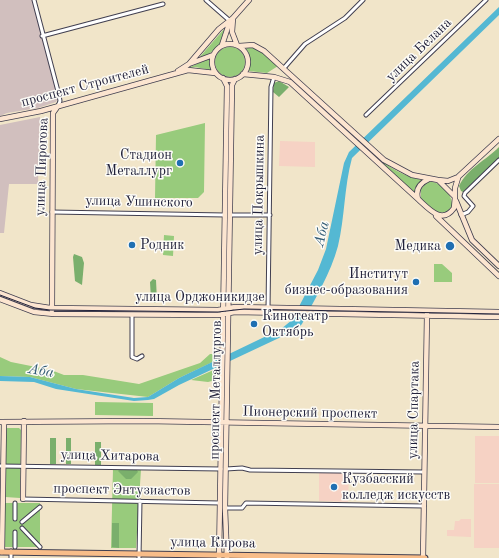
<!DOCTYPE html>
<meta charset="utf-8">
<style>
body{margin:0}
canvas{display:block;background:#f1e5c9}
</style>
<canvas width="499" height="558"></canvas>
<script>
const g = document.querySelector('canvas').getContext('2d');
g.lineJoin = 'round';
function paint(path, color) { g.fillStyle = color; g.fill(path, 'evenodd'); }
function trace(path, color, width, dash) { g.strokeStyle = color; g.lineWidth = width; g.lineCap = dash ? 'butt' : 'round'; g.setLineDash(dash || []); g.stroke(path); }
function drawText(font, color, halo, rows, align = 'center') {
  g.font = font + ' "Old Standard TT",serif'; g.lineWidth = 3; g.setLineDash([]); g.textBaseline = 'middle'; g.strokeStyle = halo; g.fillStyle = color; for (const [text, x, y, turn = 0] of rows) {
    g.save(); g.translate(x, y); g.rotate((+turn || 0) * Math.PI / 180); g.textAlign = isNaN(turn) ? turn : align; if (halo) g.strokeText(text, 0, 0); g.fillText(text, 0, 0); g.restore();
  }
}
paint(new Path2D(`
 M280,141l35,1v25l-36,-1z
 M475,436h24v47h-24z
 M319,472l30,1 -1,29 -29,-1z
 M474,484h25v64h-25z
 M461,519h10v18l-24,-1v-6h7l1,-9h4z`), '#f6d2c4');
paint(new Path2D(`
 M0,0h33l25,98 -2,4 -18,6 -31,5 -7,3z
 M40,117l-2,67h-29l-5,49h-4v-108z`), '#d1bfbe');
paint(new Path2D(`
 M224,29c2,16 -13,25 -26,30z
 M246,47l13,2 19,17 -11,7 -18,-2 1,-11z
 M215 62a15 15 0 1 1 30 0a15 15 0 1 1-30 0Z
 M208,59l3,1v10l-16,-3 -9,2z
 M205,123l-1,69 -6,6h-43l1,-63z
 M376,156c12,11 29,21 46,24l-7,8v6l-41,-36z
 M427,182c13,-2 26,12 25,24l-5,6 -11,1 -15,-14v-10z
 M164,235l10,1 -1,20 -10,-1z
 M434,264h8l10,9v9h-18z
 M210,354h7l2,5 -40,19 -31,19 -72,-8 -46,-12 -30,-1v-19l11,5 40,8 13,5h19l56,9 61,-21z
 M218,368v8l-2,4 -8,2 -17,-2z
 M95,402l58,1v13l-58,-1z
 M5,428h14l2,2 -1,68 -15,-1z
 M113,469h28l-5,79h-25z
 M4,503h36v44h-36z`), '#98cb7c');
paint(new Path2D(`
 M279,81l10,6 -10,10 -6,-5 1,-9z
 M499,147v11l-36,34 -2,-1 -2,-5c8,-17 27,-26 40,-39z
 M74,254l8,3 2,6 -2,22 -7,-4 -2,-24z
 M153,279l3,1 1,21 -2,2 -4,-3 -1,-18z
 M50,438h6v26h-6z
 M66,438h5v26h-5z
 M95,442h6v23h-6z
 M119,470h18l1,2 -7,7h-5l-8,-8z
 M112,523h7v25l-7,-1z`), '#7aaf6c');
paint(new Path2D(`
 M499,7v8l-147,143c-8,29 -7,59 -14,88 -7,27 -24,54 -36,78l-6,6 -117,55 -25,14 -6,1 -14,1 -78,-12 -22,-7 -34,-1v-5l30,1 46,12 58,9 14,-1 31,-19 102,-49 11,-9 26,-50 8,-21 18,-86 5,-11z`), '#54b8d3');
const street = new Path2D(`
 M34,0l25,95 1,6 -2,5
 M206,0l24,21
 M42,36l121,-32
 M284,68l21,-24 40,-26 18,-18
 M366,115l120,-115
 M52,212l173,3
 M230,215h40
 M461,215l7,-3 5,-6 -9,-10 1,-3 34,-33
 M268,309l3,-222 3,-10
 M132,315v42l5,2 5,-3
 M0,466l221,3
 M226,469l16,-1 8,2 174,2
 M23,499l197,4
 M15,503v16
 M225,508h17l4,-5 178,3
 M22,522l18,-15
 M22,528l18,19
 M15,532v15
 M11,558v-7
 M139,558l1,-57`);
const secondary = new Path2D(`
 M233,18l-1,14 5,13
 M212 62a18 18 0 1 1 36 0a18 18 0 1 1-36 0Z
 M222,45l8,-24
 M239,46l14,-1 11,6 120,109 28,15 26,5 17,17 -1,11c-12,17 -25,1 -36,-9 -3,-10 2,-16 11,-20
 M189,64l30,-35 14,-11 16,-18
 M178,71l11,-7 24,-9
 M243,74l31,3 16,5 128,117
 M0,119l41,-8 147,-41 27,3
 M438,180l10,1 10,-4 41,-38
 M455,197v-9l3,-10
 M456,201l16,39 27,26
 M436,216l63,60
 M0,293l31,12 19,3 168,2 17,-3 264,5
 M0,299l34,13 20,2 164,1 17,-3 264,5
 M52,310l1,-197 5,-7
 M0,422l144,-1 355,6
 M23,499l1,-78
 M2,552l2,-130
 M219,558l8,-472 -4,-8
 M227,558l-2,-50 7,-423 3,-6
 M423,558l4,-244`);
const primary = new Path2D(`
 M0,552l425,6`);
trace(street, '#413f50', 5);
trace(secondary, '#413f50', 6);
trace(primary, '#413f50', 7);
trace(street, '#fff', 3);
trace(secondary, '#fce5d0', 4.5);
trace(primary, '#f8bd89', 5);
trace(new Path2D(`
 M0,295l35,13 15,2 168,2 26,-3 255,5`), '#22223b', 1);
for (const [x, y, r, color] of [
 [180,163,4,"#1f6fb2"],
 [132,245,4,"#1f6fb2"],
 [450,246,5,"#1f6fb2"],
 [416,282,4,"#1f6fb2"],
 [254,324,4,"#1f6fb2"],
 [334,487,4,"#1f6fb2"]
]) { const dot = new Path2D(); dot.arc(x, y, r, 0, 2 * Math.PI); g.fillStyle = color; g.fill(dot); trace(dot, '#fdfcf7', 1.5); }
drawText('14px', '#22223b', '#fdfcf7', [
 ["улица Белана",419,50,-44],
 ["проспект Строителей",85,86,-15],
 ["улица Пирогова",42,167,-88],
 ["улица Покрышкина",259,195,-89],
 ["улица Ушинского",139,202,1],
 ["улица Орджоникидзе",200,297],
 ["проспект Металлургов",216,390,-89],
 ["улица Спартака",414,410,-89],
 ["Пионерский проспект",310,413,1],
 ["улица Хитарова",110,456,1],
 ["проспект Энтузиастов",122,490,1],
 ["улица Кирова",213,543,1]
]);
drawText('14px', '#22223b', '#fdfcf7', [
 ["Стадион",172,155],
 ["Металлург",172,171],
 ["Родник",140,245,"left"],
 ["Медика",441,246],
 ["Институт",408,274],
 ["бизнес-образования",408,290],
 ["Кинотеатр",262,316,"left"],
 ["Октябрь",262,332,"left"],
 ["Кузбасский",342,479,"left"],
 ["колледж искусств",342,495,"left"]
], 'right');
drawText('italic 15px', '#365e78', '#fdfcf7', [
 ["Аба",322,234,-76],
 ["Аба",41,371,10]
]);
</script>
